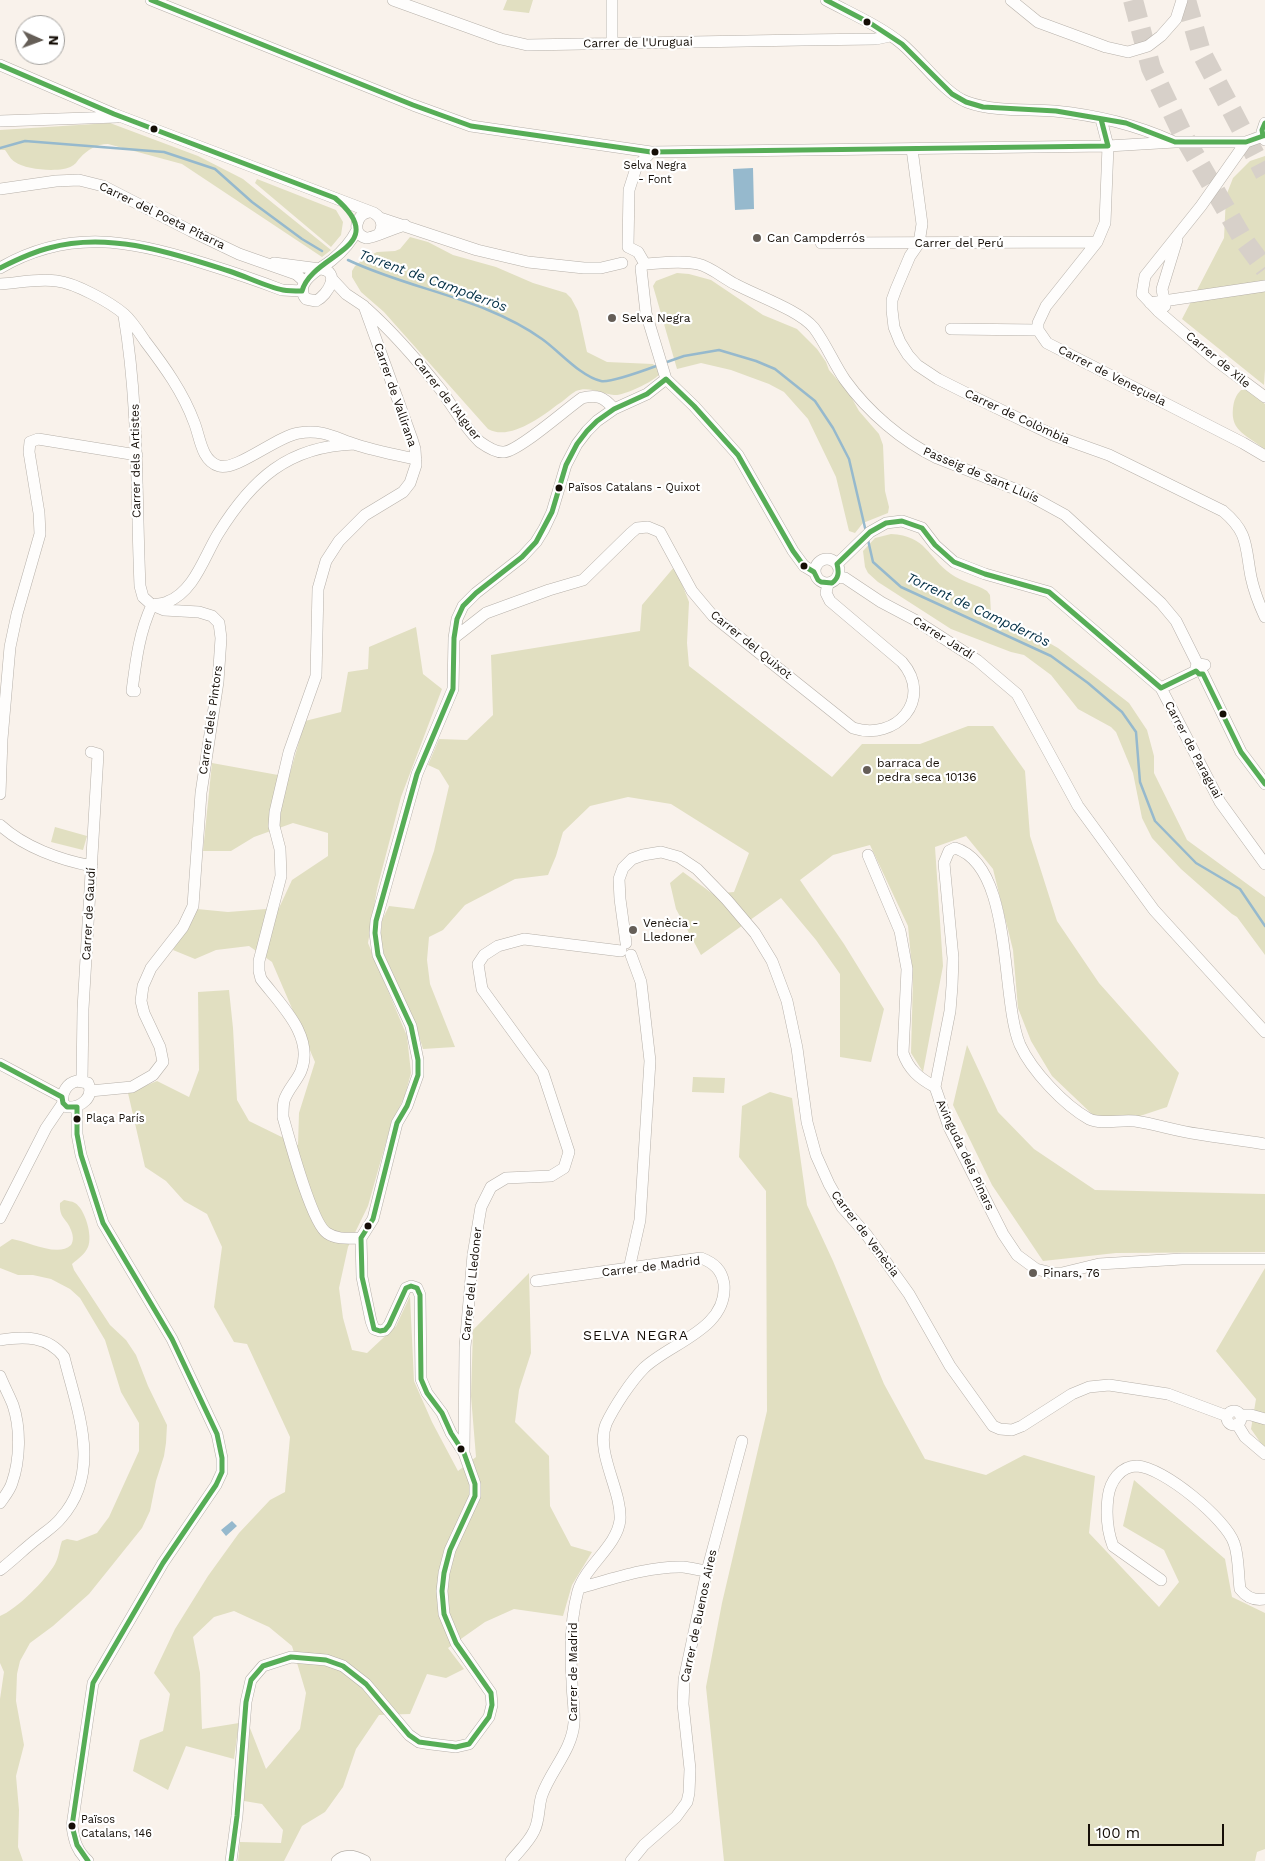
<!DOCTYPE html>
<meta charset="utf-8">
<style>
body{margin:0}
#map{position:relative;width:1265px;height:1861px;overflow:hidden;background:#f9f2eb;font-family:"Work Sans",sans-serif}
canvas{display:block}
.north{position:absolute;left:15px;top:15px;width:50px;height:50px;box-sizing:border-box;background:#fff;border:1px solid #a19f9c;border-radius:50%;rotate:92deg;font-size:14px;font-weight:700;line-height:20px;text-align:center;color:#150e07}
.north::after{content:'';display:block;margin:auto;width:18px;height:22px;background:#655e57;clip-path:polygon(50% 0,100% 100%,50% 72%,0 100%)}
.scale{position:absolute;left:1088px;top:1824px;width:136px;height:22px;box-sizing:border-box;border:2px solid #150e07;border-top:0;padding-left:6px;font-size:15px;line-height:18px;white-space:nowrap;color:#150e07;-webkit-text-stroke:4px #fff;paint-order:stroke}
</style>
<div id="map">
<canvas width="1265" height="1861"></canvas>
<div class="north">N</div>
<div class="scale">100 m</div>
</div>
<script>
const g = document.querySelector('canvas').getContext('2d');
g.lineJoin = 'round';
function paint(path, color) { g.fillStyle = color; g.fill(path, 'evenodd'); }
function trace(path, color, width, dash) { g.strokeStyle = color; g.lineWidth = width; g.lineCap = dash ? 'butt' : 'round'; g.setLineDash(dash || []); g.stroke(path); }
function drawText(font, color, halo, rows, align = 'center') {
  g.font = font + ' "Work Sans",sans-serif'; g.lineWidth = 4.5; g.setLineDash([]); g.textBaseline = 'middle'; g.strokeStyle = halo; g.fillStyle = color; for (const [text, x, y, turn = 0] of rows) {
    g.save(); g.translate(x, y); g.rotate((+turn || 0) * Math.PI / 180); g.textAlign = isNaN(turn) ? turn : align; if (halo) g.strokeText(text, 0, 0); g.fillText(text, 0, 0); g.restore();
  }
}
paint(new Path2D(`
 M507,0h26l-4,13 -26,-3z
 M110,123l88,33 45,23 88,71 -9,7 -140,-93 -74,-20c-11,0 -21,6 -28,14 -3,3 -4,6 -8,8 -11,7 -46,4 -57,-4 -4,-2 -7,-8 -10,-12h-5v-20z
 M1265,156v213l-1,16 -82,-66 42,-81 2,-42 7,-18 17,-17z
 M257,179l79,31 7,12 -2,13 -10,12 -76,-64z
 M410,237l18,5 25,13 43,12 37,16 33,10 5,5 7,13 9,41 20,10 46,2 4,4 2,7c-7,7 -35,21 -45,20 -12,-1 -25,-9 -38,-4 -7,4 -12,10 -19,14 -17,13 -48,36 -69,24l-104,-117 -23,-20 -9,-15v-6l3,-5 10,-8 12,-6 18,-1 5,-2z
 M677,273l12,1 22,6 52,35 34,14 20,20 9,13 3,8 20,23 10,18 20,23 4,11 2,46 4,16 -1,6 -25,10 -8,10 -6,-2 -13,-54 -28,-58 -24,-27 -15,-8 -38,-14 -30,-7 -24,6 -24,-83 3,-5z
 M1241,390h6l18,14v46c-16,-15 -35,-17 -32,-42 1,-8 3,-13 8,-18z
 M891,534c36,2 36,23 60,40 11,8 25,10 36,17l3,4 1,19 2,7 6,3 36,11 23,13 71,55 18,27 7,26v17l33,67 78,57v58l-28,-38 -5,-3 -51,-45 -29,-31 -10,-20 -9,-45 -17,-41 -5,-5 -33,-18 -27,-34 -27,-20 -13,-3 -60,-23 -73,-47 -10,-9 -3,-6 -2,-16 12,-13z
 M675,566l14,36 -2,41 2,23 143,111 30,-33h58l48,-18h25l32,45 5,65 27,85 42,62 80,90 -12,34 -30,10h-24l-20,-2 -41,-39 -21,-35 -13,-33 -5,-58 -20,-81 -27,-33 -31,11 8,119 -20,106 -12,-19 2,-74 -5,-53 -38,-81 -37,10 -33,25 44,64 40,65 -13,53 -31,-5v-83l-24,-34 -35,-42 -80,57 -25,-46 -6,-26 13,-11 30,22 21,-2 15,-39 -78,-49 -43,-7 -38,9 -27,26 -7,24 -8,19 -33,4 -50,26 -22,25 -14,7 -2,23 3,24 25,63 -32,2 -10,-32 -15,-29 -18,-43 2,-25 7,-14 25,3 20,-58 15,-65 -10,-16 -11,-5 11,-26 28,1 26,-25 -2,-60 149,-24 2,-26z
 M416,627l7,47 19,15 -41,108 -24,92 -9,54 39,93 4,37 -6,22 -15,33 -22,78 -20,41 -9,41 4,30 9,32 15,3 29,-27 14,-30 4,85 18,41 26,49 18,-14 -5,-61 2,-66 56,-57 2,80 -12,37 -4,32 34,34 1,50 21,40 21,6 -20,33 -9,31 -49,-7 -29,13 -37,26 16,21 -18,9 -19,-4 -17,40 -31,1 -23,34 -13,38 -18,25 -23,14 -18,35h-46l2,-19 41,1 2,-13 -21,-26 -18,-3 4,-78 18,46 34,-40 6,-36 -14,-47 -23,-19 -35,-16 -20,6 -21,20 7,36 2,56 37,-6 -5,36 -48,-13 -18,44 -35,-19 7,-31 23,-9 7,-37 -16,-21 21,-44 33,-53 31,-43 31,-33 15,-8 5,-55 -43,-93 -13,-2 -20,-35 8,-60 -15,-33 -23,-13 -18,-20 -21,-14 -17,-74 29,-12 32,16 10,-27 -1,-78 31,-2 4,38 4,72 12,21 49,24 1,-32 16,-51 -43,-100 -23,-16 -33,4 -21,9 -22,-9 24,-41 31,3 51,-4 13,-28 36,-24v-23l-35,-10 -39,14 -23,14h-28l9,-88 66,12 12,-2 15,-52 36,-9 7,-40 20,-3 1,-22z
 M55,827l32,9 -4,14 -32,-8z
 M967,1045l31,67 36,37 61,41 170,4v58l-149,1 -73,8 -51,-76 -39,-80z
 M693,1077l32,1 -1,15 -32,-1z
 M770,1092l22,6 15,107 26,56 51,123 41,75 61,16 38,-20 71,21 -6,57 70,74 20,-25 -15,-32 -41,-24 11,-46 91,79 7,38 33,16v236l-8,3 -2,9h-531l-18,-174 16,-84 45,-192 -1,-220 -27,-34 3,-51z
 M64,1200c3,1 8,1 11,3 10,6 18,33 13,44 -3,7 -10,12 -16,17l2,6 36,55 16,15 10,15 12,31 19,39 -1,18 -2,13 -8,25 -6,30 -8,17 -53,66 -36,32 -23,17 -10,18 -3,13 -1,27 8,44 -8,31 3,34 -1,37 5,14h-23v-162l4,-27 -4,-9v-47c16,-6 46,-36 55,-52 4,-7 4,-15 7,-23l5,-2 10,2 20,-8 12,-16 30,-66v-28l-18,-31 -16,-52 -25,-42 -10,-9 -19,-10 -18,-4h-15l-18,-7v-21l12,-8c15,2 46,19 59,6 3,-5 2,-10 0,-15 -4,-12 -12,-11 -11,-27z
 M1265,1268v181l-14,-20 5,-30 -40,-48z`), '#e1dfc1');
paint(new Path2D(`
 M753,168l1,41 -19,1 -2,-41z
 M232,1521l5,5 -11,10 -5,-6z`), '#96b9cd');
trace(new Path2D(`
 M0,148l25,-7 139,11 51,17 37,33 50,37 20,12
 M348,260c63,30 137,38 194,79 16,11 39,38 59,42 10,2 47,-12 58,-16
 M664,363l20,-7 35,-6 37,11 19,8 40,32 18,27 16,31 17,73
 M868,540l5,22 28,25 150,69 37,27 34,29 14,20 4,50 15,39 41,42 44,26 25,37`), '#96b9cd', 2.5);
trace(new Path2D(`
 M1133,0l18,68 32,67 60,104 22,30
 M1186,0l15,52 64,122`), '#d7d0c9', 20, [20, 10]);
const minor = new Path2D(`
 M151,0l262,105 58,21 180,26 457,-6 67,-4h71l17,-6
 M393,0l108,39 26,6 275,-5 74,-1 14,-3
 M612,0v44
 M826,0c26,14 54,26 76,44 20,17 43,50 65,58 27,10 59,7 87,9 42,4 80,13 118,30
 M1011,0l27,22 68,25 22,5 20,-6 13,-10 15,-17 6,-19
 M0,65l114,49 260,99c8,5 10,13 5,21
 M1101,119l7,27 -3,77 -8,19 -51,64 -8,17v7l9,13 196,100 22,13
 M0,121l117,-4
 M1265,123l-3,9 3,8
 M1246,142l-45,64 -56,70 -3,18 16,17 56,48 51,38
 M912,149l10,75 -3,19 -9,13 -14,33 -4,11v10l2,17 6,15 8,13 9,10 21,14 36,18 79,38 56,20 114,56c26,22 22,35 28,66 3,14 8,27 14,40
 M0,189l56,-8 23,-1 24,6 88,45 48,23 57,20 9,8
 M369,212c-13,2 -18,22 -3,26 6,1 29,-11 39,-13
 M380,218l97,32 51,12 56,6h17l21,-5
 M821,243l276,-1
 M628,247l1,-57 7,-22 15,-16
 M628,247l10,5 7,12
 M274,263l46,6c22,2 8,26 -4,32l-10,-2c-14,-17 16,-31 26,-39 11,-9 19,-18 25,-30
 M645,264c17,-1 37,-4 53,0 13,3 25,14 37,20 22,12 64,26 79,44 12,16 20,36 31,52 23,32 57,61 92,78l88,35 40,22 96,88 15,18 22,44
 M0,268c69,-40 131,-28 203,-5 26,8 53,17 79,27l20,1
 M641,268l5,45 20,66 28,27 44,49 55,96 11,15 10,6
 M332,279l14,15 18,12 48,133 3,10 1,16 -6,18 -7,9 -38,23 -26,26 -13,20 -8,28 -2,87 -27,76 -14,60 -1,14 6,23 1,27 -22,85v10l2,8c19,25 54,57 40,92 -4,10 -14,19 -17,30 -1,5 -1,11 -1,16 6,21 29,107 44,116 10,7 23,5 34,5
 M0,284c19,-1 38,-6 57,-3 18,2 53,21 67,33 8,7 15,18 21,27 19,25 38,51 49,81 6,14 7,39 25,44 18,5 58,-30 80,-33 24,-4 36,5 58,12 19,6 39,10 59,14
 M1150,303l115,-17
 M1165,306l-3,-17 15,-49
 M366,308c28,25 52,53 75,82 12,17 24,38 39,52 7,5 16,11 24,10 15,-1 62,-43 78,-54 15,-4 22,-1 32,11
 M124,316c15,89 12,180 16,270l3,11 9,8c-13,28 -16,55 -20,86h3
 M951,329l87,1
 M815 571a12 12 0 1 1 24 0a12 12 0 1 1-24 0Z
 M837,564l33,-32 16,-9 16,-2 20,7 13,17 19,17 31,12 64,18 112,96 59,114 45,62
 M838,577l7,1 36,24 34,18 62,40 40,34 61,112 76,104 111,122
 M454,638l32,-25 63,-23 34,-10 48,-47 6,-5 11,-1 12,5 32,59 21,25 140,112c43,14 81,-29 49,-66l-72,-61 -4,-8 2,-9
 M1203,674l38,78 24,32
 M1161,688l35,-17v-4l3,-3 6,1
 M0,794l2,-55 8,-92 7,-33 23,-80 -1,-21 -10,-61 1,-10 8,-3 99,16
 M0,825c24,22 60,35 92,41
 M868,855l32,76 7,38 -4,84c6,17 16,25 32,34
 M626,943l-6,-44 -1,-20 4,-11 9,-9 11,-4 18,-3 18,5 18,12 30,31 28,33 17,28 15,40 10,47 10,74 9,33 13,29 13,23 24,27 43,60 41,72 43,60 7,3 12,1 10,-4 50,-32 17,-7 20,-2 59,9 59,22
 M0,1064l62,33
 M82,1080l1,-71 15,-255 -7,-2
 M77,1081l11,2c7,14 -7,25 -21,24l-4,-4c-2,-10 4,-20 14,-22z
 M90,1091l42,-4 21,-12 10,-13 -3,-15 -16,-34 -3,-12 2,-15 8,-18 32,-41 10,-21 8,-113 17,-111 3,-44 -2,-15 -7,-7 -13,-4 -35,-2 -12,-5c4,-1 10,-1 15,-3 27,-10 37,-45 51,-68 34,-55 70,-88 137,-90
 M77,1107v27l4,21 22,68 69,116 45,95 5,24v14l-6,13 -53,78 -70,120 -21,143c2,15 5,25 16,35
 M1265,1144c-22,-4 -45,-6 -67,-10 -22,-3 -42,-10 -63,-13 -14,-2 -33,4 -46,-2 -25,-14 -57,-48 -69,-74 -20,-47 -6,-179 -65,-197l-6,3 -5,12 9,95 -1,28 -2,25 -15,76 14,40 54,107 14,21 19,14 16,4h10l37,-9 83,-5h83
 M0,1218l46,-90 17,-25
 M629,1269l11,-49 10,-159 -9,-79 -10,-27
 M0,1340c25,-4 48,-4 64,17 13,53 39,114 -3,161 -6,8 -16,14 -23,20 -13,10 -25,22 -38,32
 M0,1376c4,10 9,19 13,29 8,24 7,55 -1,78 -2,7 -8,14 -12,20
 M1227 1418a7 7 0 1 1 14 0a7 7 0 1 1-14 0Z
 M1240,1415h11l14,4
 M1237,1424l8,13 20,17
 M464,1453l1,-106 8,-92 8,-48 10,-20 15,-9 45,-2 13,-8 5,-16 -26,-79 -61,-84 -4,-25 6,-9 14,-9 26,-7 97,12
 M1161,1580l-48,-34c-6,-16 -7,-33 -5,-49 2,-15 12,-31 29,-31 26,1 89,53 97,77 5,13 4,31 6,46 6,8 14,12 25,10
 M579,1588c33,-9 70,-22 104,-21 8,1 16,3 24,4
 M231,1861l6,-45 9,-114 5,-22 12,-14 28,-9 35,3 17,6 23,18 43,51 10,7 12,2 25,3 13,-3 20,-27 3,-12 -1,-12 -35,-50 -12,-29 -2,-23 2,-18 6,-23 25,-54v-12l-11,-31 -13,-20 -9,-20 -15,-20 -6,-14 -1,-84 -3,-7 -6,-2 -5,2 -17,37 -4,5 -5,1 -6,-2 -3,-8 -9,-44 -1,-39 12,-19 24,-96 10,-17 11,-31v-15l-7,-34 -33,-71 -3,-22 1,-12 41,-147 36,-85 1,-51 3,-19 6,-13 13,-13 46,-36 14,-15 8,-13 8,-17 14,-47 11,-21 10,-13 10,-10 17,-12 33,-15 19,-15
 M337,1861c9,-8 19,-5 28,0
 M511,1861c7,-9 18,-19 23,-30 6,-11 4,-25 8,-36 9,-25 30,-45 32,-72 1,-14 -2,-28 -2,-42 -2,-30 -2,-61 6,-90 8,-26 39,-45 42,-71 2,-30 -25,-67 -14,-96 8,-17 25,-43 38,-56 26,-25 84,-39 80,-84 -2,-14 -10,-21 -23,-26l-165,23
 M631,1861l13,-16 32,-28 11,-15 2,-9 1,-24 -7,-65 1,-24 23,-109 35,-130`);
trace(minor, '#b6b0a9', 12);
trace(minor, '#fefdfc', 11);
trace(new Path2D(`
 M151,0l262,105 58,21 180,26 457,-6 -7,-27
 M826,0l44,23 32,21 50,50 14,8 17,5 73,4 70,12 49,19h71l17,-6 -1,-6 3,-7
 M0,65l114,49 221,84c59,50 -23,55 -33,93 -6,0 -13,0 -19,-1 -16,-3 -38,-14 -54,-19 -57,-18 -120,-40 -180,-23 -17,4 -33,12 -49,20
 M0,1064l62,33 1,6 4,4h10v27l4,21 22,68 69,116 45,95 5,24v14l-6,13 -53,78 -70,120 -21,143 5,19 11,16
 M231,1861l6,-45 9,-114 5,-22 12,-14 28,-9 35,3 17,6 23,18 43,51 10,7 37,5 13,-3 20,-27 3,-12 -1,-12 -35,-50 -12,-29 -2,-23 2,-18 6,-23 25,-54v-12l-11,-31 -13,-20 -9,-20 -15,-20 -6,-14 -1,-84 -3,-7 -6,-2 -5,2 -17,37 -4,5 -5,1 -6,-2 -12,-52 -1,-39 12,-19 24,-96 10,-17 11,-31v-15l-7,-34 -33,-71 -3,-22 1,-12 41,-147 36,-85 1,-51 3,-19 6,-13 13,-13 46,-36 14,-15 16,-30 14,-47 11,-21 10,-13 10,-10 17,-12 33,-15 19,-15 28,27 44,49 55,96 11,15 10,6 4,8 3,2 11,1c7,-5 7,-11 5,-19l33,-32 16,-9 16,-2 20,7 13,17 19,17 31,12 64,18 112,96 35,-17 3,3h4l38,78 24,32`), '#56ad56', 5);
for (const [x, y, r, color] of [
 [867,22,4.5,"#150e07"],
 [154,129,4.5,"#150e07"],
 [655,152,4.5,"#150e07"],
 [757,238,5,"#655e57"],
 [612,318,5,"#655e57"],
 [559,488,4.5,"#150e07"],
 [804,566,4.5,"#150e07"],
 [1223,714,4.5,"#150e07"],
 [867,770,5,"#655e57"],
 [633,930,5,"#655e57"],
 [77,1119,4.5,"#150e07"],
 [368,1226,4.5,"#150e07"],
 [1033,1273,5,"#655e57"],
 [461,1449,4.5,"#150e07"],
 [72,1826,4.5,"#150e07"]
]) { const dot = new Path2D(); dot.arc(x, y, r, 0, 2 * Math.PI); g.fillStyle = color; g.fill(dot); trace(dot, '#fff', 2); }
drawText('11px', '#150e07', '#fff', [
 ["Selva Negra",655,166,"center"],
 ["- Font",655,180,"center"],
 ["Països Catalans - Quixot",568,488],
 ["Plaça París",86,1119],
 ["Països",81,1820],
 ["Catalans, 146",81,1834]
], 'left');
drawText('12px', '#150e07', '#fff', [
 ["Carrer de l'Uruguai",638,43,-1],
 ["Carrer del Poeta Pitarra",162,216,26],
 ["Carrer del Perú",959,243],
 ["Carrer de Xile",1218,360,40],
 ["Carrer de Veneçuela",1112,376,27],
 ["Carrer de Vallirana",395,395,71],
 ["Carrer de l'Alguer",447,399,52],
 ["Carrer de Colòmbia",1017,417,25],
 ["Carrer dels Artistes",136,461,-91],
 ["Passeig de Sant Lluís",981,475,23],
 ["Carrer Jardí",943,638,32],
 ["Carrer del Quixot",751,645,39],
 ["Carrer dels Pintors",211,720,-82],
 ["Carrer de Paraguai",1193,750,62],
 ["Carrer de Gaudí",89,914,-87],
 ["Avinguda dels Pinars",965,1155,65],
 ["Carrer de Venècia",865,1234,53],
 ["Carrer de Madrid",651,1267,-7],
 ["Carrer del Lledoner",472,1284,-84],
 ["Carrer de Buenos Aires",699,1616,-78],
 ["Carrer de Madrid",573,1672,-90]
]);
drawText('12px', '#150e07', '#fff', [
 ["Can Campderrós",767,238],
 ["Selva Negra",622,318],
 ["barraca de",877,763],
 ["pedra seca 10136",877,777],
 ["Venècia -",643,923],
 ["Lledoner",643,937],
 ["Pinars, 76",1043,1273]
], 'left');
drawText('italic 14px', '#002d44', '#fff', [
 ["Torrent de Campderròs",433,281,20],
 ["Torrent de Campderròs",978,610,25]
]);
g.letterSpacing = '1px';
drawText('14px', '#150e07', '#fff', [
 ["SELVA NEGRA",636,1336]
]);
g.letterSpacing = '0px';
</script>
